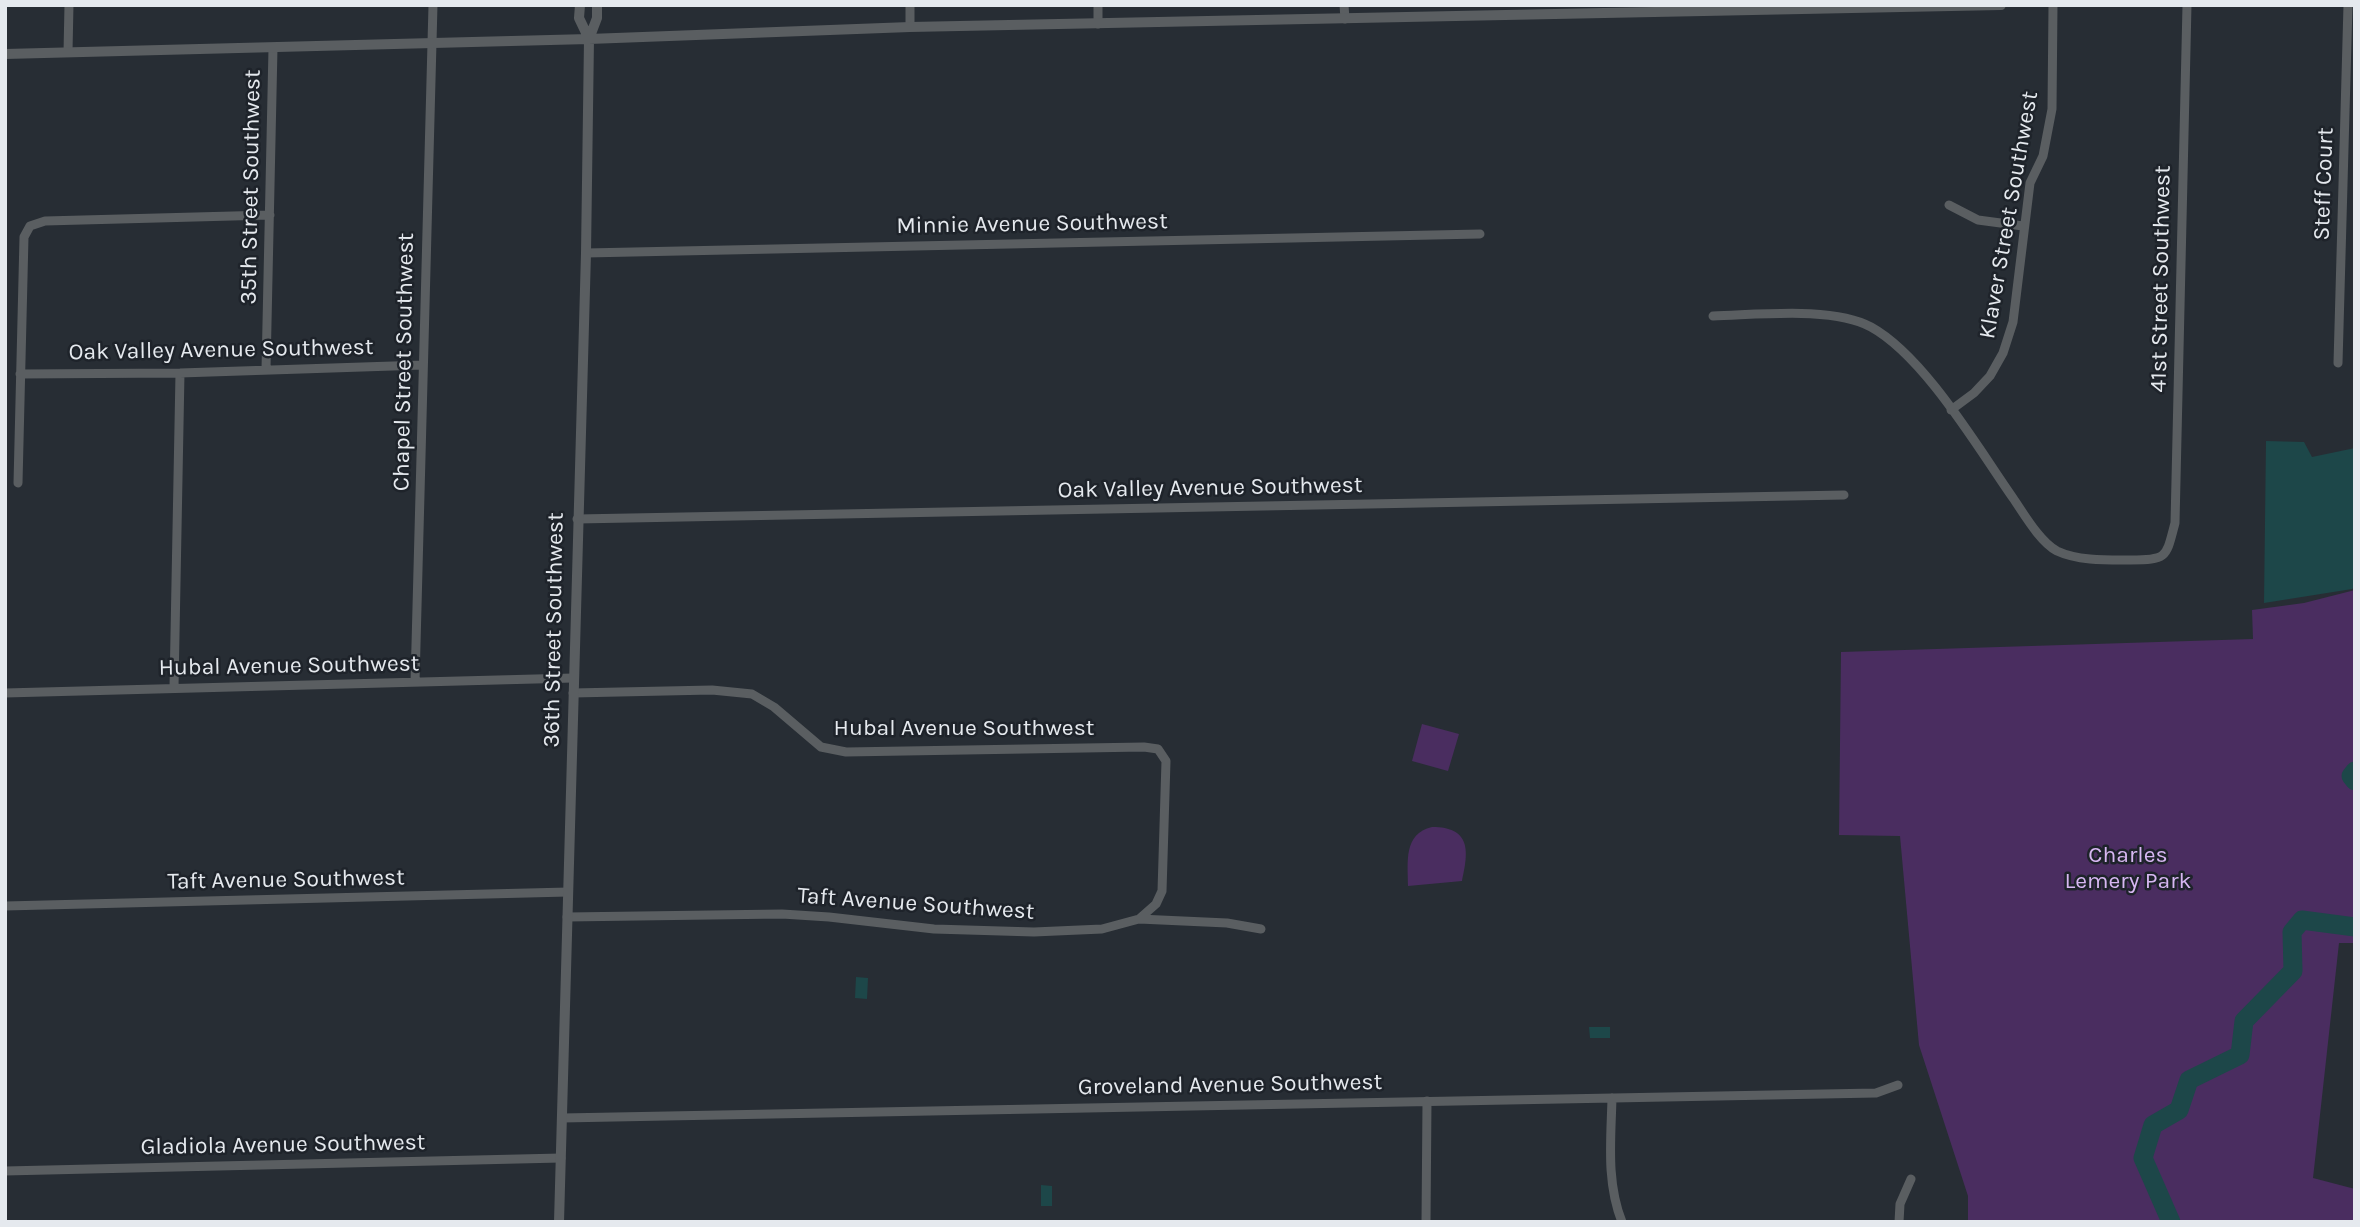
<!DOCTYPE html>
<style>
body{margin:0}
#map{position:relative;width:2360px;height:1227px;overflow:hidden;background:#272d34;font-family:Karla,sans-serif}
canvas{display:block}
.frame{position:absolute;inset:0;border:7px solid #e5e9ee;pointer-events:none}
</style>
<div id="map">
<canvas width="2360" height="1227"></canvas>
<div class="frame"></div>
</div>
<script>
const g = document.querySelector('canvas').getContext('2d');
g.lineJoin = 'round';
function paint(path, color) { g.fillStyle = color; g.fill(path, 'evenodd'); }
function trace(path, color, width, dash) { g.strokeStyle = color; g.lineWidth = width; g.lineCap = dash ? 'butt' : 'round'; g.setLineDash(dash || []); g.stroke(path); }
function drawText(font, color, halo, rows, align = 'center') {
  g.font = font + ' Karla,sans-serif'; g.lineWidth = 5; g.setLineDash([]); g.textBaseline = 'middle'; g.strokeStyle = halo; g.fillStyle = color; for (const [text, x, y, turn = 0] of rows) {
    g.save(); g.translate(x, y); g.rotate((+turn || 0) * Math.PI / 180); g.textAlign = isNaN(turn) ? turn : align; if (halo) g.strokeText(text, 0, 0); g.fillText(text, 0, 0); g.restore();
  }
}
paint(new Path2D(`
 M2355,590v353h-16l-26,235 42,11v33h-387v-26l-49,-151 -19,-209 -61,-1 2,-183 412,-13 -1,-29 52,-7z
 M1422,724l37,10 -11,37 -36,-10z
 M1432,827c39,0 37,24 30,54l-54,5c0,-24 -5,-52 24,-59z`), '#4a2d60');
paint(new Path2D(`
 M2266,441l38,1 8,15 43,-9v139l-3,2 -88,14z
 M856,977l12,1 -1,21 -12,-1z
 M1589,1027h21v11h-20z
 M1041,1185l11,1v20h-11z`), '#1d4749');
trace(new Path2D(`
 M2355,771l-4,5 4,5
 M2171,1222l-28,-64 10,-33 26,-15 10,-30 51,-25 4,-34 49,-50 -1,-39 10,-12 53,7`), '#1d4749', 19);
trace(new Path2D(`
 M1344,5l1,14
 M1098,24v-19
 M910,27v-22
 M68,52l1,-47
 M1949,205l29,15 45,6
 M586,253l894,-19
 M1713,316c44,-1 120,-10 158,11 53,29 107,121 142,171 11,16 27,44 44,53 21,10 51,9 74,9 37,0 35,-3 44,-37l12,-518
 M2338,363l10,-358
 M266,369l7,-321
 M20,374l160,-1 243,-8
 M1951,410l23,-17 16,-17 13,-23 10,-31 17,-139 13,-27 9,-47 1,-104
 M18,483l6,-246 6,-11 15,-5 225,-6
 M577,519l1267,-24
 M415,682l18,-677
 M174,687l6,-314
 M5,693l568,-15
 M573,693l139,-3 40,4 22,13 47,40 25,5 298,-5 14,2 8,12 -4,130 -6,13 -17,15
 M5,906l563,-14
 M567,917l215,-3 47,3 105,12 100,3 68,-3 37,-10 88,4 34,6
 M1612,1098c-1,41 -6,84 10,124
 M562,1118l1314,-25 22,-8
 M5,1171l556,-13
 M1426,1222l1,-121
 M1899,1222l1,-18 11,-25`), '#5a5e61', 9);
trace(new Path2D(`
 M580,5l-1,13 10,21
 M5,54l584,-15 321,-12 1091,-22
 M559,1222l27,-969 3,-214 8,-21v-13`), '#5a5e61', 10);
drawText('23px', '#e5e9ee', '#1e232a', [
 ["Steff Court",2324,184,-88],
 ["35th Street Southwest",251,187,-89],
 ["Klaver Street Southwest",2009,215,-80],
 ["Minnie Avenue Southwest",1032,224,-1],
 ["41st Street Southwest",2161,279,-89],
 ["Oak Valley Avenue Southwest",221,350,-1],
 ["Chapel Street Southwest",404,362,-89],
 ["Oak Valley Avenue Southwest",1210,488,-1],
 ["36th Street Southwest",554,630,-89],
 ["Hubal Avenue Southwest",289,666,-1],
 ["Hubal Avenue Southwest",964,728],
 ["Taft Avenue Southwest",286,880,-1],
 ["Taft Avenue Southwest",916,904,4],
 ["Groveland Avenue Southwest",1230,1085,-1],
 ["Gladiola Avenue Southwest",283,1145,-1]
]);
drawText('23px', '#d7b7f2', '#1e232a', [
 ["Charles",2128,855],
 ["Lemery Park",2128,881]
]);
</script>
